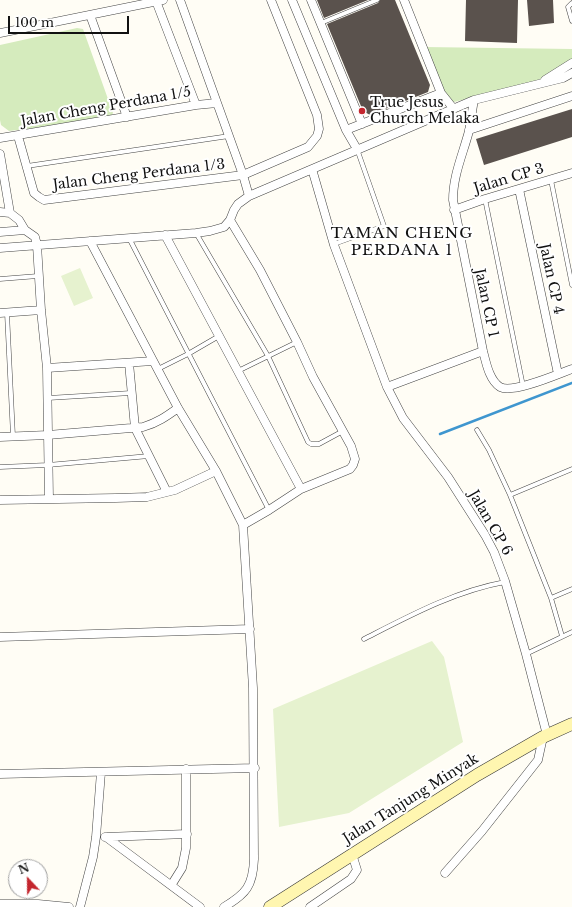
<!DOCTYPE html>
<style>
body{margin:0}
#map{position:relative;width:572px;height:907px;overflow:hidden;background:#fffdf5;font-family:"Libre Baskerville",serif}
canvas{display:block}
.north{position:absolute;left:8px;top:859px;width:40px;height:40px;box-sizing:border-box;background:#fff;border:1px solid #a0a0a0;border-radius:50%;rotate:338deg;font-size:11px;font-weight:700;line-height:16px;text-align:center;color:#111}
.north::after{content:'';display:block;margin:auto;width:14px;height:18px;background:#c4262e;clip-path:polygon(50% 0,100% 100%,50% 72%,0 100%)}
.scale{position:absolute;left:8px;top:16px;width:121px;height:18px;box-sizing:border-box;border:2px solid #111;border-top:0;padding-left:5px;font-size:12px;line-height:14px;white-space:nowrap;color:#111;-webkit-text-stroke:3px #fff;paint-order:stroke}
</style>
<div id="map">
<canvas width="572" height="907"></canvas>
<div class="north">N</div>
<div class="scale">100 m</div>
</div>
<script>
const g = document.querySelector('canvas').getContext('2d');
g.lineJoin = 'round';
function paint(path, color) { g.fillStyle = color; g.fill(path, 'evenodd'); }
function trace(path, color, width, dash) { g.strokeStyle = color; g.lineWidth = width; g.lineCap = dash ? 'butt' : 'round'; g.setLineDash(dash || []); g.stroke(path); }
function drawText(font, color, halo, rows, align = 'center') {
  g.font = font + ' "Libre Baskerville",serif'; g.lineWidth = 4; g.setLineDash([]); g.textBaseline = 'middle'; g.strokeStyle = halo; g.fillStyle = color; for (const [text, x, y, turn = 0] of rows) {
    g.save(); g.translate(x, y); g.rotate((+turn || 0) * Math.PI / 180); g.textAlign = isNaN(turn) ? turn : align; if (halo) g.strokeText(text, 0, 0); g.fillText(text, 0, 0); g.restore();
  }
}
paint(new Path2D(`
 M77,28l6,1 30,84 -4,6 -100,12 -8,-6 -1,-5v-75z
 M424,47l148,2v11l-27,19 -99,25z`), '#d5ebbd');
paint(new Path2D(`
 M80,268l13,30 -19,8 -13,-30z
 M432,641l12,16 19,85 -114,71 -70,14 -6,-118z`), '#e6f2cf');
trace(new Path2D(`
 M440,434l132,-51`), '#3f96cf', 2.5);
paint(new Path2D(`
 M317,0h51l-44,18z
 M380,0h15l35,85 -2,7 -58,23 -7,-4 -36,-87 51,-21z
 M466,0h52l-1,43 -52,-2z
 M527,0h26l1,23 -25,3z
 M572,109v28l-88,28 -8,-26z`), '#5a524d');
const lane = new Path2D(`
 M572,3l-4,4 4,14
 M321,23l56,-23
 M27,166l202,-30
 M551,180l21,105
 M485,199l38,187
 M196,233l72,123 40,86 3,2h8l24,-13
 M129,238l140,272
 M334,244l50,-18 -27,-77
 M0,279l38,-3
 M7,313l6,123
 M158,369l30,-15 31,-18
 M238,371l59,-29
 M48,398l83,-5
 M477,430l12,20 21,45 41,103 11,38
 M0,467l48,-2 101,-9
 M510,495l62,-26
 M551,598l21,-9
 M364,639c45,-23 91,-48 141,-57
 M526,654l46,-22`);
const street = new Path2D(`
 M180,0l63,175 6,21
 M292,0l54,130 11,19
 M311,0l51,124
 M404,0l37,93 12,15
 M156,1l40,104
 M90,15l37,102
 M0,33l163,-33
 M545,80l27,-17
 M474,100c-2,10 -3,21 -5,31 -6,23 -16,44 -16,69l30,151c3,11 6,29 17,36 13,7 58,-13 72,-18
 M346,130l95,-37
 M469,130l103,-34
 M18,136l16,57 5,4 5,3 199,-25 65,-28 9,-11 2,-7 -2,-14 -46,-115
 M0,138l196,-33 21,-2
 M0,154l10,59 9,7 6,10 10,7 2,8 4,65 6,58 2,131
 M312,169l22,76 53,142 16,31 45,59 37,58 9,17 11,29 21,73 21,81
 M519,189l39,185
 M454,210l31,-11 87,-26
 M0,212l10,1
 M230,220l30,50 37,72 16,35 38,69 4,13 -2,6 -3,4 -49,20 -32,21 -26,15
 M0,232l25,-2
 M165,235l136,254
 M90,241l88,167 38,63 27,54 10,163 1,171c-1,27 -8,35 -30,48
 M0,248l196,-15 14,-2 14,-4 6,-7 4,-10 4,-6 11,-8 225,-96 89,-22 9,-5
 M0,313l41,-3
 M129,363l6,65 32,64
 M47,368l106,-7
 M387,387l96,-36
 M0,437l48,-2 95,-8c14,-4 24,-11 35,-19
 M0,500l116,-2 31,-1 28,-7 41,-19
 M0,637l250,-8
 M0,774l255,-6
 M105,837l82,-3
 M106,837l94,70
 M445,873l37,-42 56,-71 5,-23
 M172,884l10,-16 4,-20v-79
 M0,904h38l31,3
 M80,907l13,-50 3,-20 5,-65
 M310,907l41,-28 6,-9 -5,-16`);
const secondary = new Path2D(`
 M270,907l207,-132 66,-38 29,-13`);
trace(lane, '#444', 5);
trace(street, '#444', 9);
trace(secondary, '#333', 13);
trace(lane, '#fff', 4);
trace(street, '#fff', 8);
trace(secondary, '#fff6b0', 12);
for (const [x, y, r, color] of [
 [362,111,4,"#c4262e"]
]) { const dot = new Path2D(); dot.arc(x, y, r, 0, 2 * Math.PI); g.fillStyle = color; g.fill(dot); trace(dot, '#fff', 1.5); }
drawText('14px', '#111', '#fff', [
 ["True Jesus",370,103],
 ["Church Melaka",370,119]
], 'left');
drawText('14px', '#111', '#fff', [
 ["Jalan Cheng Perdana 1/5",106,107,-10],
 ["Jalan Cheng Perdana 1/3",139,175,-7],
 ["Jalan CP 3",509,179,-17],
 ["Jalan CP 4",551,279,78],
 ["Jalan CP 1",486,303,78],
 ["Jalan CP 6",490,523,60],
 ["Jalan Tanjung Minyak",411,799,-32]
]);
g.letterSpacing = '1px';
drawText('15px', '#111', '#fff', [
 ["TAMAN CHENG",402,234],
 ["PERDANA 1",402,251]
]);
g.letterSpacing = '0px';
</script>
